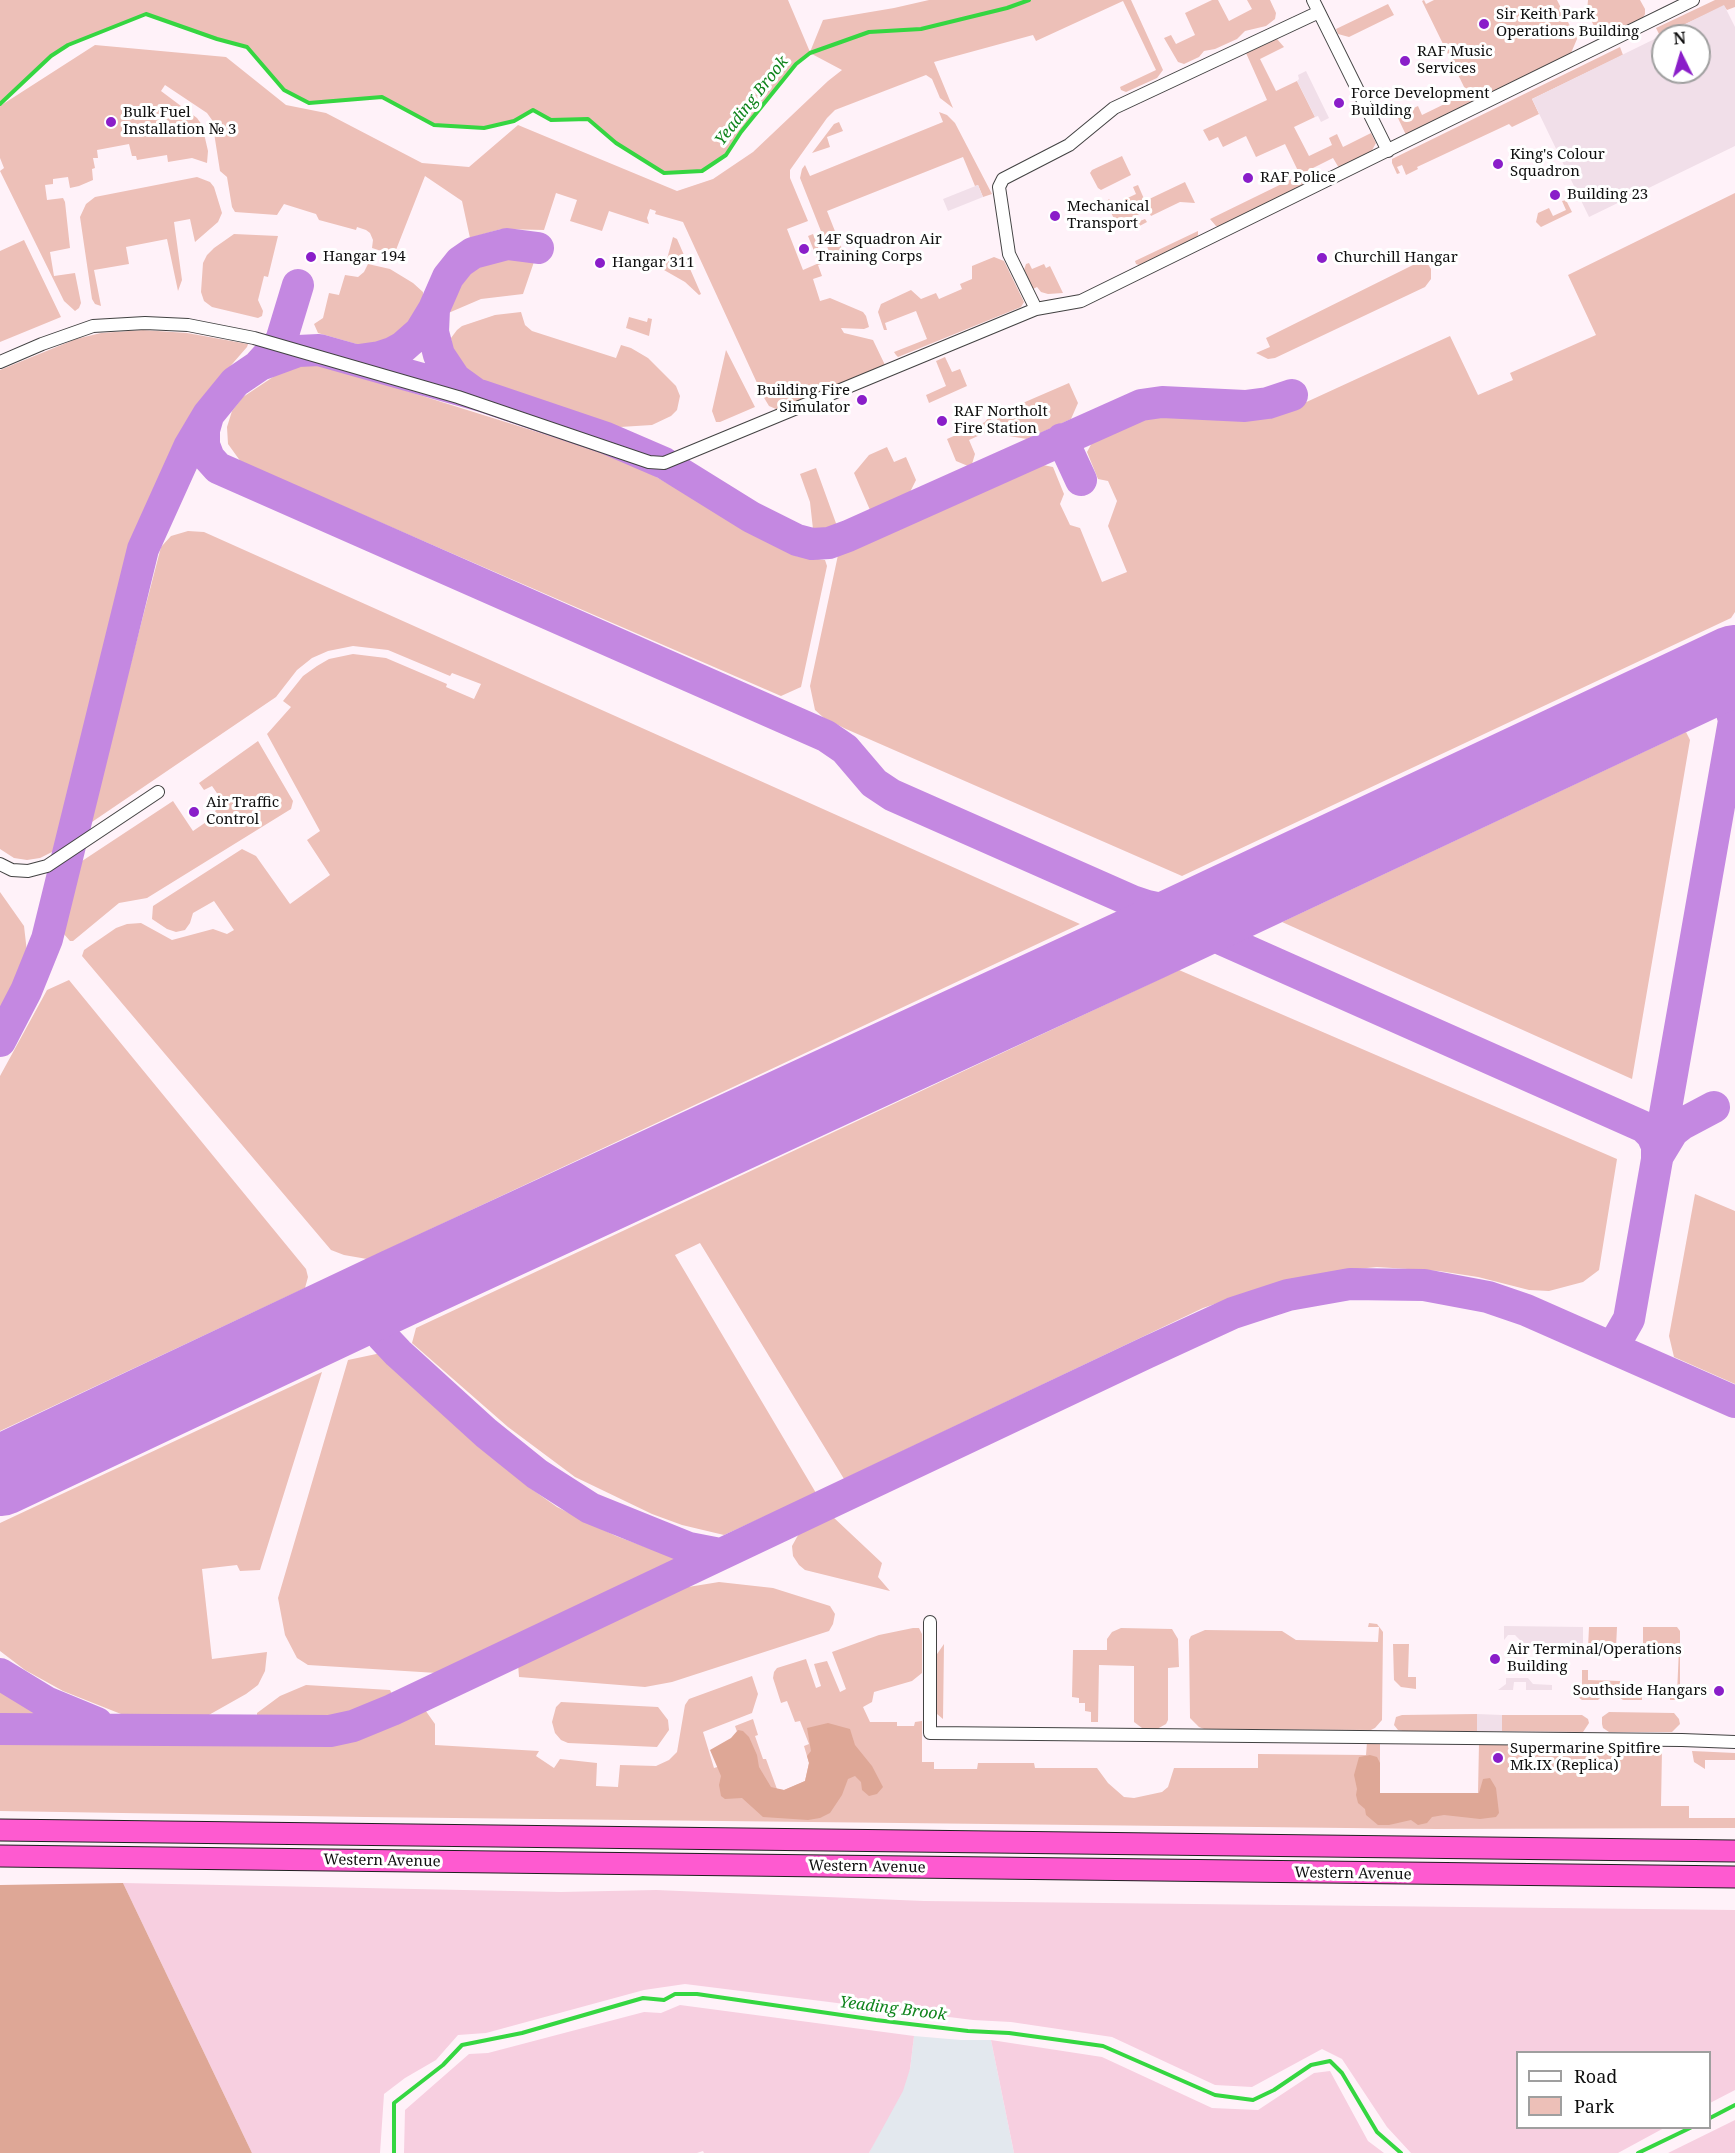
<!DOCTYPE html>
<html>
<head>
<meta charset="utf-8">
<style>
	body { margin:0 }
	#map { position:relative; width:1735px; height:2153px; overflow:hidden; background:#fff2f9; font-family:"Noto Serif",serif }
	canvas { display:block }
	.legend { position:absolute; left:1516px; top:2051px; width:195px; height:78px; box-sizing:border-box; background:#fff; border:2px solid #9f9f9f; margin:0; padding:8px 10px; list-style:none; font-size:18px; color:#0f0f0f }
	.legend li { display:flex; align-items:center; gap:12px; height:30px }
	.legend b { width:30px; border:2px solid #9f9f9f }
	.north { position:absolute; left:1651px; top:24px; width:60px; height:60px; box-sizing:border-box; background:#fff; border:2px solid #9f9f9f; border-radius:50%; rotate:355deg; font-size:16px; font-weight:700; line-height:24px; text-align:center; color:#0f0f0f }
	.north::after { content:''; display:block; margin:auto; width:21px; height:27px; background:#8a1ec9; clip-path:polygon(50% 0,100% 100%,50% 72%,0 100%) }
</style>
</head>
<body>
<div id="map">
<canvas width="1735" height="2153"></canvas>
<ul class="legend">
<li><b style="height:8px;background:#fff"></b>Road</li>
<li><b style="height:16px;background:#edc0b8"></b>Park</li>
</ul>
<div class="north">N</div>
</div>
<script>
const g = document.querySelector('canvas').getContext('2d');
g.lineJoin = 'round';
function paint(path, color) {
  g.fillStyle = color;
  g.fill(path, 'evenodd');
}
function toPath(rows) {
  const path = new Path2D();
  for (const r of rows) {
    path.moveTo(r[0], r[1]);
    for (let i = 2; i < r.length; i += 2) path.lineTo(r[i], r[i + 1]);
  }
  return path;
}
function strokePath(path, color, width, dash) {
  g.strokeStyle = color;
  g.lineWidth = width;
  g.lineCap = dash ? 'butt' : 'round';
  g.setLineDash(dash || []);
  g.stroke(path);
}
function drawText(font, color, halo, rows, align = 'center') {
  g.font = font + ' "Noto Serif",serif';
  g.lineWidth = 6;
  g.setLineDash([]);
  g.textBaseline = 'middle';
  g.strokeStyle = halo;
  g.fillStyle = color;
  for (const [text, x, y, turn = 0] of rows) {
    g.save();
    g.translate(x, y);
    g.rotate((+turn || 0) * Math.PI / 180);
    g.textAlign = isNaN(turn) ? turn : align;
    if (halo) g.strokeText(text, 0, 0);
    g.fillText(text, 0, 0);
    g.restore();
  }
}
paint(toPath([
	[914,2036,961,2040,991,2040,1014,2153,869,2153,910,2069]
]), '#e3e8ee');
paint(toPath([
	[123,1883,561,1892,656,1890,924,1901,1735,1910,1735,2090,1710,2103,1710,2052,1518,2052,1518,2128,1664,2128,1618,2153,1411,2153,1387,2127,1342,2059,1322,2049,1252,2087,1215,2085,1112,2037,1011,2022,973,2020,685,1984,644,1990,486,2033,458,2035,436,2060,405,2078,384,2094,380,2153,252,2153],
	[680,2005,914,2036,910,2069,903,2091,869,2153,704,2153,703,2151,697,2153,404,2153,405,2110,469,2054,488,2053,644,2012,661,2013],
	[991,2040,1102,2057,1212,2108,1258,2110,1314,2073,1330,2071,1368,2141,1384,2153,1014,2153],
	[1735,2120,1735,2153,1668,2153]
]), '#f7cfe0');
paint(toPath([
	[0,0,788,0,810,52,823,20,894,8,929,0,1131,0,1163,70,1157,78,1126,92,1121,90,1120,87,1156,70,1123,1,1036,41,1033,35,934,62,953,108,940,98,932,79,926,75,835,110,827,118,790,170,790,178,808,221,787,229,803,270,819,263,808,236,813,234,824,263,818,265,822,276,813,279,820,301,830,298,863,312,866,316,869,327,864,329,841,328,844,333,873,340,885,365,883,368,785,408,776,409,769,406,763,396,683,222,655,214,656,211,650,209,647,218,649,224,609,211,602,231,570,221,577,200,556,193,544,230,501,229,470,238,462,201,425,176,394,255,372,248,373,240,370,233,366,230,357,227,356,230,319,220,316,214,284,204,277,215,235,212,232,207,227,177,220,171,212,120,207,113,165,85,161,91,197,118,202,125,208,151,207,163,192,158,168,162,167,155,137,160,136,156,132,156,129,144,97,150,98,158,93,158,95,168,92,169,93,180,79,186,70,188,68,177,53,179,53,184,45,185,47,200,63,198,65,202,70,248,50,252,54,276,75,273,81,303,79,308,75,311,64,301,0,171,4,168,0,158,0,106,95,45,226,57,286,105,326,113,422,163,469,167,518,125,677,191,713,179,753,152,828,81,842,70,810,53,796,64,741,132,726,155,702,171,664,173,616,143,588,119,551,120,533,110,514,121,484,128,434,125,382,97,309,103,284,90,247,47,217,39,146,14,68,45,51,56,0,104],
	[1212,0,1218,0,1229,21,1252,9,1247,0,1270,0,1276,13,1275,19,1266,26,1245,31,1237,39,1215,49,1204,51,1199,57,1184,64,1178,62,1164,38,1171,35,1176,44,1195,35,1185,13],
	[1424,0,1426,4,1434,0,1557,0,1574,34,1578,33,1577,39,1571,53,1406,135,1397,116,1418,106,1422,115,1467,93,1422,1],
	[1588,0,1640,0,1645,9,1645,14,1643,18,1610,35,1606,35,1597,32,1587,12],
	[1715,0,1735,0,1735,7,1727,10,1724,6,1660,36,1656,28],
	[1388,4,1394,15,1349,37,1338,34,1336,29],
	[1277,39,1284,47,1260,59,1276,91,1297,81,1315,117,1294,127,1309,156,1332,145,1329,138,1337,134,1343,147,1371,133,1376,143,1370,154,1339,168,1333,158,1307,171,1311,182,1220,227,1216,226,1210,219,1300,175,1285,144,1256,157,1246,136,1223,147,1218,137,1209,141,1203,130,1267,100,1246,53],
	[1620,47,1623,55,1532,99,1539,114,1512,127,1509,124,1417,167,1418,169,1406,175,1402,165,1397,167,1400,173,1397,174,1392,163,1392,159],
	[939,112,947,115,955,123,992,194,983,197,978,185,975,186,963,157,827,211,844,254,832,259,800,178,802,169,805,165,810,176,943,122],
	[839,122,843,131,827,137,830,147,812,153,834,124],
	[1122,156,1131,175,1101,190,1098,188,1090,173,1092,170],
	[197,177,210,182,214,187,222,213,218,222,195,242,190,219,174,222,182,280,178,291,167,239,126,247,129,264,94,270,101,306,95,304,92,299,80,217,86,204,95,197],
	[1185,182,1195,203,1180,202,1151,216,1148,210,1133,217,1135,223,1145,219,1147,222,1134,229,1121,228,1116,223,1106,202,1109,199,1113,205,1136,194,1133,187,1138,185,1145,201],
	[1735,193,1735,612,1731,618,1182,876,846,729,824,718,815,710,810,686,838,555,1038,464,1053,467,1064,494,1060,504,1070,525,1080,528,1102,582,1127,572,1108,526,1117,501,1108,481,1098,479,1087,452,1094,439,1129,423,1165,416,1241,419,1276,416,1450,336,1478,395,1513,380,1510,373,1596,335,1568,275],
	[1566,200,1572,212,1541,227,1536,222,1538,213,1549,208,1553,216,1566,210,1562,201],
	[1198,231,1198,235,1196,239,1142,266,1136,264,1135,261],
	[234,234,278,236,268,277,264,276,258,300,263,311,262,316,258,318,212,307,204,301,201,292,203,263,207,255,214,248],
	[673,237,677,239,701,294,699,295,685,282,664,270],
	[24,240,61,317,0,342,0,251],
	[525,254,536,256,523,294,481,299,446,314,453,295,461,281,471,271,499,257],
	[1414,256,1424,258,1431,269,1431,279,1425,287,1275,358,1268,359,1256,353,1270,347,1266,338,1417,263],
	[994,257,1004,261,1024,302,1021,307,898,357,896,355,894,352,927,339,916,311,885,323,887,330,884,330,878,312,881,304,911,290,921,299,936,293,939,299,962,289,960,284,972,279,972,266],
	[1029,263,1032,269,1044,264,1046,268,1050,266,1063,293,1048,294,1041,292,1037,287,1033,289,1024,270,1026,264],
	[368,264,390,269,413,283,423,292,423,305,416,317,403,331,385,341,360,345,318,333,314,324,323,318,329,293,339,295,345,275,358,277,364,272],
	[521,312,525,325,532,331,616,358,621,345,631,348,648,358,676,386,680,396,677,410,671,416,652,425,620,427,484,383,473,377,463,367,452,347,451,338,457,330,462,326,495,315],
	[629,317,647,322,648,318,652,319,649,336,626,328],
	[143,330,187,333,248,344,247,347,213,386,182,430,130,551,54,851,40,858,27,860,14,858,0,849,0,370,76,339,101,333],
	[726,350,755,407,720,422,716,422,712,411],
	[945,357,952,372,960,369,967,386,929,403,926,395,946,386,936,361],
	[317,363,611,455,651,474,796,556,825,560,827,566,801,687,781,696,241,462,228,444,227,427,232,411,243,397,279,373,297,365],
	[1069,383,1078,403,1071,419,1027,439,1009,436,1001,428,996,417,991,419,992,423,987,425,989,431,969,440,975,454,972,464,968,466,956,461,947,439,985,422,988,418],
	[887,447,894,462,906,457,916,480,909,494,870,510,854,473,869,455],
	[816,468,837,526,824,530,813,529,810,502,800,474],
	[188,531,204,532,1080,924,367,1259,344,1255,331,1250,82,956,84,950,116,928,127,924,141,923,172,940,213,929,227,934,234,930,214,901,193,913,190,923,185,930,176,932,167,929,152,919,153,906,242,849,256,856,290,904,330,875,307,840,320,831,267,734,291,707,283,701,303,676,317,666,329,659,353,654,386,658,447,684,446,687,474,699,481,684,452,673,450,676,388,650,353,646,328,651,312,658,297,670,276,697,89,824,161,547,171,536],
	[1686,732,1690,740,1632,1079,1282,922],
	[258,741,293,801,291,809,147,898,119,903,73,941,70,941,63,933,79,863,173,801,193,831,212,818,221,799,212,786,204,790,199,783],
	[0,892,24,926,27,952,19,980,0,1017],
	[1179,970,1617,1159,1599,1270,1583,1282,1549,1291,1529,1290,1478,1277,1439,1271,1377,1267,1336,1271,1286,1280,1203,1308,844,1479,700,1243,675,1255,816,1493,724,1535,682,1525,652,1514,575,1477,508,1427,412,1343,416,1328],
	[69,980,306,1269,308,1277,305,1288,0,1431,0,1076,47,990],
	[1695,1194,1735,1211,1735,1384,1674,1357,1669,1336],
	[381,1353,530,1488,557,1507,616,1536,678,1559,437,1673,308,1665,297,1658,285,1635,278,1598,348,1360],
	[322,1372,260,1570,240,1571,237,1565,202,1569,212,1659,267,1652,265,1671,258,1685,246,1694,207,1716,121,1714,63,1691,25,1670,0,1651,0,1523],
	[832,1516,882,1563,878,1577,890,1591,805,1570,799,1565,793,1556,792,1546,797,1537,802,1529],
	[719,1582,773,1588,830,1606,835,1614,833,1624,829,1631,672,1682,645,1687,519,1677,518,1664,682,1588],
	[1369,1623,1377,1624,1383,1632,1382,1720,1375,1728,1371,1730,1204,1729,1199,1727,1190,1718,1189,1640,1191,1636,1205,1630,1282,1631,1296,1640,1378,1642,1379,1627,1368,1627],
	[1589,1627,1617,1627,1616,1648,1588,1648],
	[1643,1627,1677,1627,1680,1631,1680,1700,1670,1700,1670,1693,1677,1693,1679,1649,1643,1648],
	[913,1628,919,1628,922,1634,922,1673,912,1681,874,1692,872,1702,863,1707,870,1722,897,1722,897,1726,914,1726,915,1722,922,1721,922,1762,934,1762,934,1769,977,1769,978,1763,1034,1763,1035,1768,1097,1768,1108,1783,1124,1797,1134,1798,1162,1792,1168,1787,1174,1768,1258,1768,1258,1754,1366,1755,1367,1742,1380,1742,1380,1793,1478,1793,1479,1743,1544,1743,1544,1752,1593,1752,1593,1743,1624,1743,1624,1749,1662,1749,1661,1806,1689,1806,1689,1818,1735,1818,1735,1828,1436,1829,365,1817,0,1811,0,1741,322,1744,345,1741,370,1733,423,1707,435,1724,435,1745,539,1751,536,1756,554,1768,560,1759,597,1763,596,1786,618,1787,620,1765,656,1766,669,1760,677,1752,685,1705,689,1699,752,1676,758,1694,752,1713,703,1732,714,1768,746,1758,735,1726,753,1719,758,1735,755,1736,763,1759,766,1759,777,1789,784,1790,805,1781,809,1763,804,1746,809,1744,800,1721,795,1722,787,1701,781,1703,773,1678,774,1672,777,1668,806,1659,816,1688,821,1686,814,1664,827,1661,840,1692,846,1689,832,1652,879,1635],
	[1121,1628,1172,1629,1178,1639,1179,1667,1168,1668,1168,1720,1166,1724,1157,1729,1142,1728,1134,1722,1134,1666,1099,1665,1098,1722,1091,1722,1091,1712,1085,1711,1085,1703,1079,1703,1079,1698,1072,1697,1073,1650,1107,1650,1107,1639,1112,1632],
	[944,1644,943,1719,937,1714,934,1708,935,1657],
	[1393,1644,1409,1644,1408,1677,1416,1677,1416,1689,1401,1687,1394,1680],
	[1582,1670,1588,1670,1588,1680,1620,1681,1621,1687,1642,1687,1642,1700,1623,1700,1618,1696,1602,1696,1598,1700,1582,1700,1578,1697,1574,1685,1582,1685],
	[306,1685,390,1690,392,1694,355,1711,329,1716,257,1718,257,1713,280,1696],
	[0,1687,43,1713,41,1715,0,1715],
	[561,1702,658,1707,668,1720,669,1730,657,1747,568,1743,561,1740,555,1733,552,1722,556,1707],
	[1609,1712,1674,1713,1679,1719,1680,1724,1672,1732,1609,1732,1603,1728,1602,1724,1602,1717],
	[1477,1714,1477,1731,1403,1731,1398,1730,1394,1725,1396,1717,1402,1715],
	[1502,1715,1582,1715,1588,1719,1589,1723,1583,1732,1502,1731],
	[1692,1751,1735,1753,1735,1760,1705,1760,1705,1769,1694,1762]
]), '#edc0b8');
paint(toPath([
	[828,1723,850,1729,855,1745,872,1766,883,1787,877,1794,869,1796,862,1790,861,1782,855,1776,848,1779,842,1795,830,1813,820,1818,808,1820,763,1817,742,1798,725,1799,721,1796,719,1785,721,1776,710,1750,731,1738,738,1730,743,1731,749,1737,757,1755,759,1767,771,1787,784,1790,805,1781,809,1763,807,1756,811,1751,807,1728],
	[1370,1755,1377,1757,1380,1763,1380,1793,1479,1793,1483,1779,1490,1778,1496,1788,1499,1813,1496,1817,1480,1819,1444,1815,1432,1817,1427,1823,1418,1825,1411,1820,1389,1825,1378,1825,1366,1815,1365,1809,1358,1803,1356,1795,1357,1789,1354,1775,1359,1757],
	[123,1883,252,2153,0,2153,0,1885]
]), '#dea796');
paint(toPath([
	[1724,5,1735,27,1735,146,1589,217,1532,99],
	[1663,36,1699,36,1699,72,1663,72],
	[1306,71,1329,118,1321,122,1318,116,1315,117,1297,81,1299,79,1298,75],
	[978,185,983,197,948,211,943,199],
	[1504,1626,1583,1627,1583,1648,1520,1647,1520,1640,1515,1635,1508,1635,1504,1640],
	[1506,1678,1528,1678,1533,1684,1552,1685,1552,1690,1526,1690,1526,1682,1514,1682,1513,1690,1498,1690,1506,1684],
	[1477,1714,1502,1715,1502,1731,1477,1731]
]), '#f1dfe9');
strokePath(toPath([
	[0,104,51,56,68,45,146,14,217,39,247,47,284,90,309,103,382,97,434,125,484,128,514,121,533,110,551,120,588,119,616,143,664,173,702,171,726,155,741,132,796,64,810,53,869,32,921,29,1007,8,1029,0],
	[1710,2118,1735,2105],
	[394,2153,394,2103,443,2065,462,2045,522,2033,643,1998,664,2000,675,1994,697,1994,876,2020,968,2031,1009,2033,1103,2046,1215,2095,1253,2100,1274,2090,1311,2065,1330,2061,1342,2073,1377,2132,1401,2153],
	[1638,2153,1690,2128]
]), '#35d641', 4);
strokePath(toPath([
	[434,309,433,332,439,355,455,379,473,392],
	[359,360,380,357,392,353,403,347,420,332,434,309,448,277,460,262,473,253,507,244,538,248],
	[260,364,281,341,298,285],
	[208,416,204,430,204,445,209,458,218,468,826,736,845,749,874,783,892,795,1132,901,1147,906,1166,910,1202,909,1230,901,1249,892],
	[1062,439,1081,480],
	[1722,671,1735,661],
	[1669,696,1686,688,1696,687,1715,690,1729,703,1734,720],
	[1230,901,1216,917,1217,933,1223,940,1644,1127,1652,1135,1657,1146,1657,1160],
	[1148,941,1164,933,1182,930,1210,934],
	[0,1041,26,991,47,939,143,549,189,447,208,415,235,382,260,365,298,351,319,350,482,396,606,438,664,463,751,517,797,540,812,544,829,543,848,536,1141,405,1162,402,1245,406,1268,403,1292,395],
	[1659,1154,1673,1131,1682,1124,1714,1107],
	[398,1288,386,1300,382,1309,379,1320,382,1336,398,1353,486,1433,537,1474,590,1508,689,1548,720,1554],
	[1613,1347,1629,1319,1735,715],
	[0,1674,46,1702,97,1723],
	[0,1729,330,1731,353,1726,392,1710,1146,1353,1233,1313,1288,1295,1350,1284,1424,1285,1488,1297,1526,1310,1735,1402]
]), '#c488e1', 32);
strokePath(toPath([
	[0,1476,398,1288,1148,941,1735,665]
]), '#c488e1', 80);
const minor = toPath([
	[1313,0,1388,151],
	[1036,309,1009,254,999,187,1003,179,1069,145,1114,108,1319,12],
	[0,362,42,344,93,326,145,323,188,325,254,338,458,397,649,462,664,463,1036,309,1081,301,1693,0],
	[0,864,12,870,28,871,47,866,158,792],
	[930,1622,930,1733,1682,1740,1735,1742]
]);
const trunk = toPath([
	[0,1830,1735,1851],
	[0,1856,1735,1877]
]);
strokePath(minor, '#424242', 14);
strokePath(trunk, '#202020', 23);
strokePath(minor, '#fff', 12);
strokePath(trunk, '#fe5ad0', 21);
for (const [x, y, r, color] of [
	[1484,24,6,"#8a1ec9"],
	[1405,61,6,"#8a1ec9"],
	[1339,103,6,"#8a1ec9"],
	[111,122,6,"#8a1ec9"],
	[1498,164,6,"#8a1ec9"],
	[1248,178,6,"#8a1ec9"],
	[1555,195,6,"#8a1ec9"],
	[1055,216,6,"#8a1ec9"],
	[804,249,6,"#8a1ec9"],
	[311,257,6,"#8a1ec9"],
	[1322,258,6,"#8a1ec9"],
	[600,263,6,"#8a1ec9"],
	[862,400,6,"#8a1ec9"],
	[942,421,6,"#8a1ec9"],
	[194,812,6,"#8a1ec9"],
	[1495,1659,6,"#8a1ec9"],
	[1719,1691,6,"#8a1ec9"],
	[1498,1758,6,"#8a1ec9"]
]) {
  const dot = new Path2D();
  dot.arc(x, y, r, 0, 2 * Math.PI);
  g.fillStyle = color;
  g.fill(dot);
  strokePath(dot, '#fff', 2);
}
drawText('15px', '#0f0f0f', '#fff', [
	["Sir Keith Park",1496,15],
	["Operations Building",1496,32],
	["RAF Music",1417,52],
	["Services",1417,69],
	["Force Development",1351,94],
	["Building",1351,111],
	["Bulk Fuel",123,113],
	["Installation № 3",123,130],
	["King's Colour",1510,155],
	["Squadron",1510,172],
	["RAF Police",1260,178],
	["Building 23",1567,195],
	["Mechanical",1067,207],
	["Transport",1067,224],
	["14F Squadron Air",816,240],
	["Training Corps",816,257],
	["Hangar 194",323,257],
	["Churchill Hangar",1334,258],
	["Hangar 311",612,263],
	["Building Fire",850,391,"right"],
	["Simulator",850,408,"right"],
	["RAF Northolt",954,412],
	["Fire Station",954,429],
	["Air Traffic",206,803],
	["Control",206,820],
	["Air Terminal/Operations",1507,1650],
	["Building",1507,1667],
	["Southside Hangars",1707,1691,"right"],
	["Supermarine Spitfire",1510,1749],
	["Mk.IX (Replica)",1510,1766]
], 'left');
drawText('15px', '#0f0f0f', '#fff', [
	["Western Avenue",382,1861,1],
	["Western Avenue",867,1867,1],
	["Western Avenue",1353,1874,1]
]);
drawText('italic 16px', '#10841d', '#fff', [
	["Yeading Brook",752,101,-52],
	["Yeading Brook",893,2009,7]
]);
</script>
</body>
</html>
